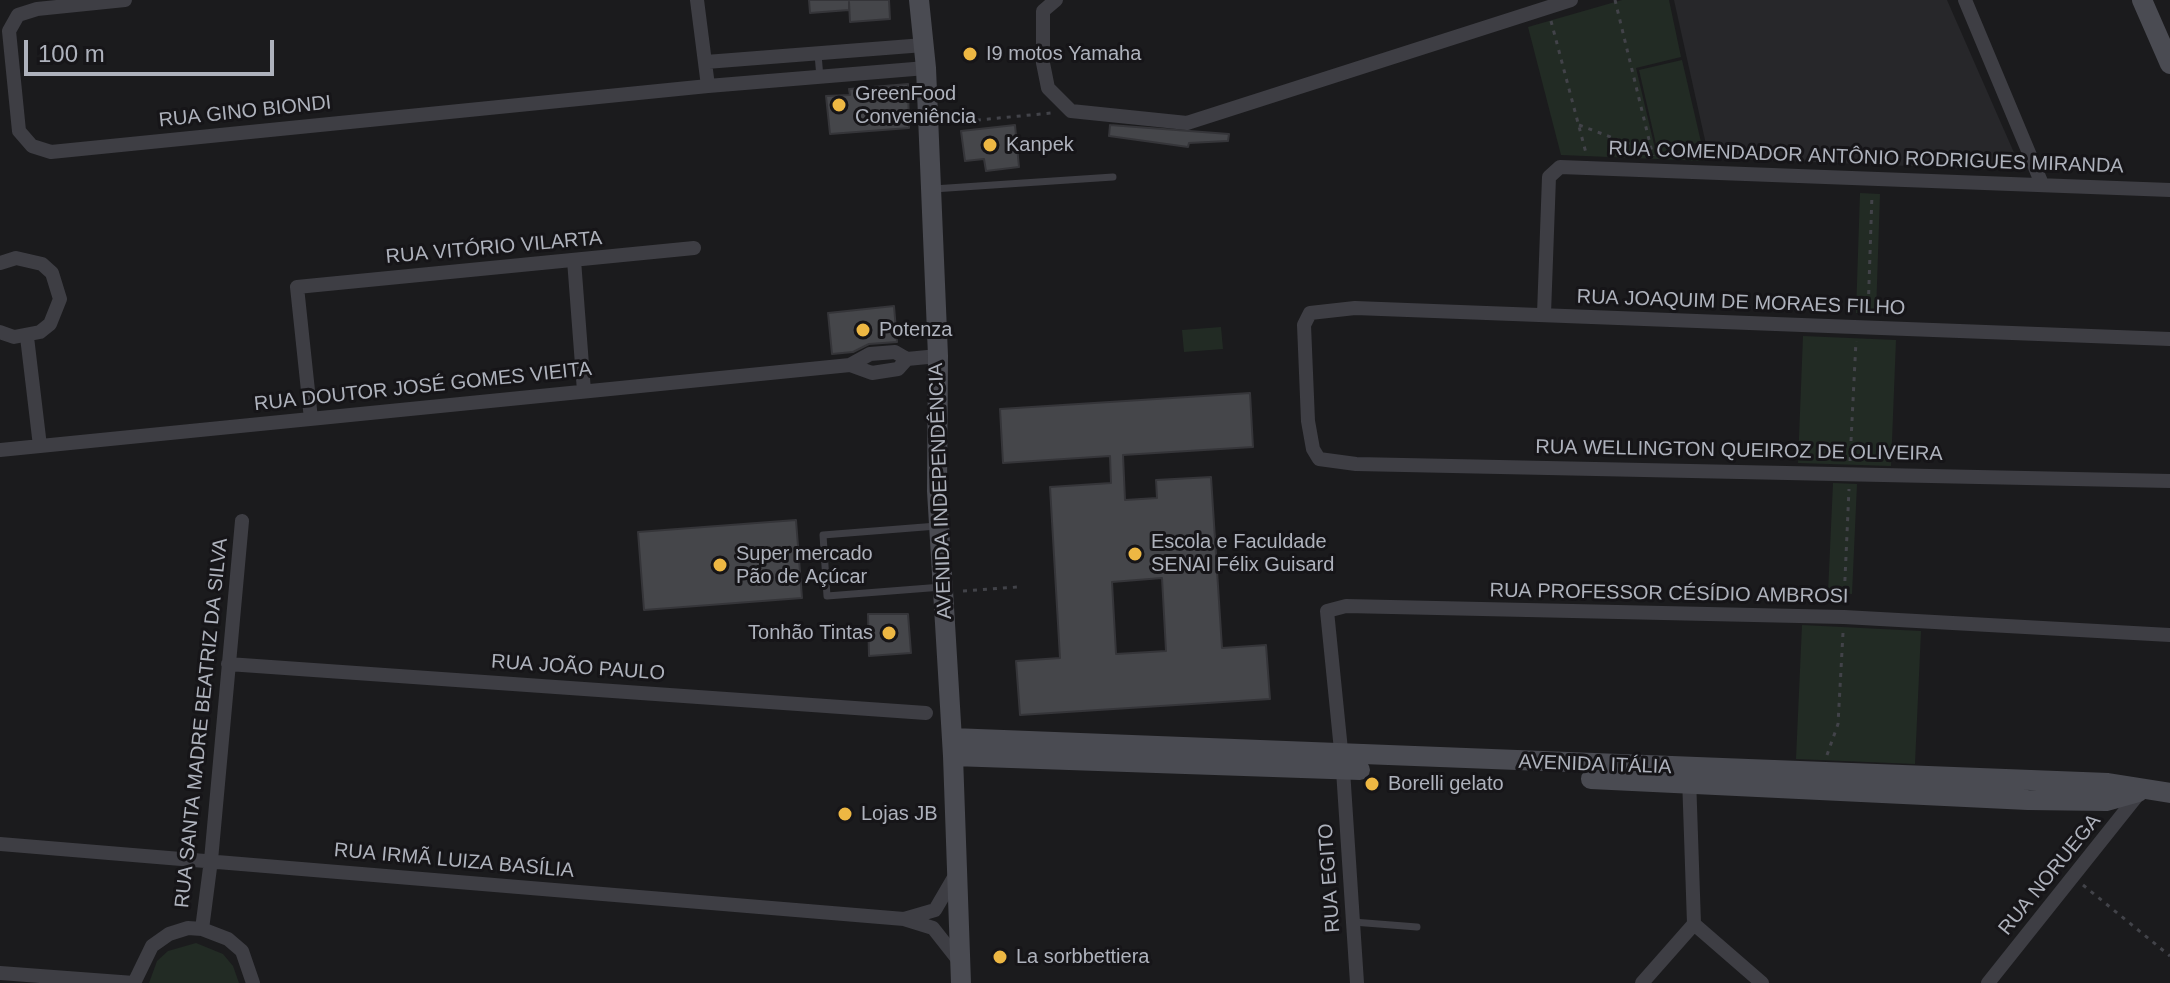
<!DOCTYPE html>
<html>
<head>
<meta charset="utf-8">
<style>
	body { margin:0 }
	#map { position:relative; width:2170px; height:983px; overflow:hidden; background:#1b1b1d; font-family:Arial,sans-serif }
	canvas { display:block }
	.scale { position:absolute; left:24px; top:40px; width:250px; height:36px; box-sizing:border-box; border:4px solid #aeb2bc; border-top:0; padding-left:10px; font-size:24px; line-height:28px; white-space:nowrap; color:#aeb2bc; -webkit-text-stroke:6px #161518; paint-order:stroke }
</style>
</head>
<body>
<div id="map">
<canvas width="2170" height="983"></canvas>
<div class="scale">100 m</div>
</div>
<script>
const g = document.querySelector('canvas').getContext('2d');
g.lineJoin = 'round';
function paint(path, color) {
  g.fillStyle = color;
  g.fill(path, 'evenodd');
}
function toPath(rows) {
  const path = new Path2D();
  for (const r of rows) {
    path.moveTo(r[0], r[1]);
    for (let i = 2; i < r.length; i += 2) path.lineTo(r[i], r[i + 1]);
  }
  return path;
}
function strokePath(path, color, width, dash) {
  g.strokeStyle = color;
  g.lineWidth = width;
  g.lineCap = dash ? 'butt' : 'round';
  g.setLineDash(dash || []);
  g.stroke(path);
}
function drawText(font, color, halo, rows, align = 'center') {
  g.font = font + ' Arial,sans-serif';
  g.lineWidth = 6;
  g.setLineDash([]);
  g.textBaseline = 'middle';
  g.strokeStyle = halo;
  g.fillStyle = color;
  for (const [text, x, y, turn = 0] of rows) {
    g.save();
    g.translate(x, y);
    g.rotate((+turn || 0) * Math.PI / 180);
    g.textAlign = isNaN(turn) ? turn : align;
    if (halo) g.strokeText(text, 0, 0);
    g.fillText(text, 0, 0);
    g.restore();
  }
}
paint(toPath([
	[1674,0,1947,0,2015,155,2011,170,1709,158]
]), '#27272a');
paint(toPath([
	[1622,0,1669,0,1681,57,1636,68,1657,157,1702,146,1705,161,1561,155,1528,27],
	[1682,60,1701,142,1658,153,1639,70],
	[1860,193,1880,194,1876,314,1856,313],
	[1221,327,1223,349,1184,352,1182,330],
	[1803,336,1896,340,1891,466,1798,463],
	[1833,483,1857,484,1852,594,1828,593],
	[1802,625,1921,631,1915,764,1796,759],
	[196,943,223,954,233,966,239,983,149,983,157,961,168,951]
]), '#222b24');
const building = toPath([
	[809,0,889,0,890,19,850,22,849,2,849,10,810,13,809,0],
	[908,84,909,128,830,134,826,96,850,95,849,89,908,84],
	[1015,125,1019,167,986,171,984,159,965,161,961,131,1015,125],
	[1110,125,1229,134,1228,141,1189,143,1188,147,1109,136,1110,125],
	[894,306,897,342,869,344,853,352,832,354,828,313,894,306],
	[1250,393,1253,447,1123,455,1125,500,1157,498,1156,480,1211,477,1222,648,1266,645,1270,699,1020,715,1016,661,1060,658,1050,487,1111,483,1110,456,1003,463,1000,409,1250,393],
	[1162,578,1166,651,1116,654,1112,582,1162,578],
	[796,520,802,598,644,610,638,532,796,520],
	[868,614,908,614,911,653,869,656,868,614]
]);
paint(building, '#45464a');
strokePath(building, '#353539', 2);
strokePath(toPath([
	[1615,0,1653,156],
	[1551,21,1586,153],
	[947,123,1051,113],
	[1579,125,1653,153],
	[1868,314,1872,194],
	[1850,461,1856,341],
	[963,591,1018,587],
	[1844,601,1849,489],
	[1827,755,1838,724,1843,633],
	[2083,885,2170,956]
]), '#424349', 3, [4, 6]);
strokePath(toPath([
	[818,54,820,78],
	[933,189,1113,177],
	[937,526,823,535,827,596,942,587],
	[1353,922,1417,927]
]), '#3e3e44', 7);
strokePath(toPath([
	[125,0,37,9,18,15,9,31,19,131,32,146,51,152,708,86,926,68],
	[697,0,708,86],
	[1056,0,1043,11,1043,63,1048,88,1071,111,1187,123,1571,0],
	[1965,0,2042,184],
	[706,62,924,45],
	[574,260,584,391],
	[0,263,16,258,42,264,52,273,60,299,50,324,40,332,14,337,0,332],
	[1544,314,1549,177,1560,167,2170,190],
	[27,337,40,446],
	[2170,339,1355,308,1310,313,1304,325,1308,421,1313,449,1319,459,1356,464,2170,481],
	[850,365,872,373,898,369,907,359,938,356],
	[311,419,297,287,694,248],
	[0,450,850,365,870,354,895,352,907,359],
	[228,664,926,713],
	[1689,777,1694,924],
	[0,844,904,919,933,928,959,961],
	[904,919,935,910,956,874],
	[1694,924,1762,983],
	[202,929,211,860,242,521],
	[0,973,134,983],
	[134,983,152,946,169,934,188,928,202,929,228,939,242,951,253,983],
	[1357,983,1343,770,1327,611,1346,606,1844,617,2170,635],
	[1642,983,1694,924],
	[1988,983,2141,791]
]), '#3e3e44', 14);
strokePath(toPath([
	[919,0,926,68,938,356,937,491,953,756,961,983],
	[2142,0,2170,64],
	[952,738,2108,783,2170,793],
	[953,756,1360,770],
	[1591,779,2028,800,2106,801,2138,792]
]), '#4a4b52', 20);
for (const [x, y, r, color] of [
	[970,54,8,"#edb743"],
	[839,105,8,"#edb743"],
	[990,145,8,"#edb743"],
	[863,330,8,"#edb743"],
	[1135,554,8,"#edb743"],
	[720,565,8,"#edb743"],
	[889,633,8,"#edb743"],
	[1372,784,8,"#edb743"],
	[845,814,8,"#edb743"],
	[1000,957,8,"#edb743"]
]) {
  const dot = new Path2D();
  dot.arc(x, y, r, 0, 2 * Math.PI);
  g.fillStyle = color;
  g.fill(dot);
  strokePath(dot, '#161518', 3);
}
drawText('20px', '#aeb2bc', '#161518', [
	["I9 motos Yamaha",986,54],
	["GreenFood",855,94],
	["Conveniência",855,117],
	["Kanpek",1006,145],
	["Potenza",879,330],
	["Escola e Faculdade",1151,542],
	["SENAI Félix Guisard",1151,565],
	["Super mercado",736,554],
	["Pão de Açúcar",736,577],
	["Tonhão Tintas",873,633,"right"],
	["Borelli gelato",1388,784],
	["Lojas JB",861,814],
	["La sorbbettiera",1016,957]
], 'left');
drawText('20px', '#aeb2bc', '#161518', [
	["RUA GINO BIONDI",245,112,-6],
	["RUA COMENDADOR ANTÔNIO RODRIGUES MIRANDA",1866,158,2],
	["RUA VITÓRIO VILARTA",494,248,-5],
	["RUA JOAQUIM DE MORAES FILHO",1741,303,2],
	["RUA DOUTOR JOSÉ GOMES VIEITA",423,387,-6],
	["RUA WELLINGTON QUEIROZ DE OLIVEIRA",1739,451,1],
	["AVENIDA INDEPENDÊNCIA",941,491,-92],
	["RUA PROFESSOR CÉSÍDIO AMBROSI",1669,594,1],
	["RUA JOÃO PAULO",578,668,4],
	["RUA SANTA MADRE BEATRIZ DA SILVA",202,723,-84],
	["AVENIDA ITÁLIA",1595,765,2],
	["RUA IRMÃ LUIZA BASÍLIA",454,861,5],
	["RUA NORUEGA",2050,875,-51],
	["RUA EGITO",1330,878,-94]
]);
</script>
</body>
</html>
